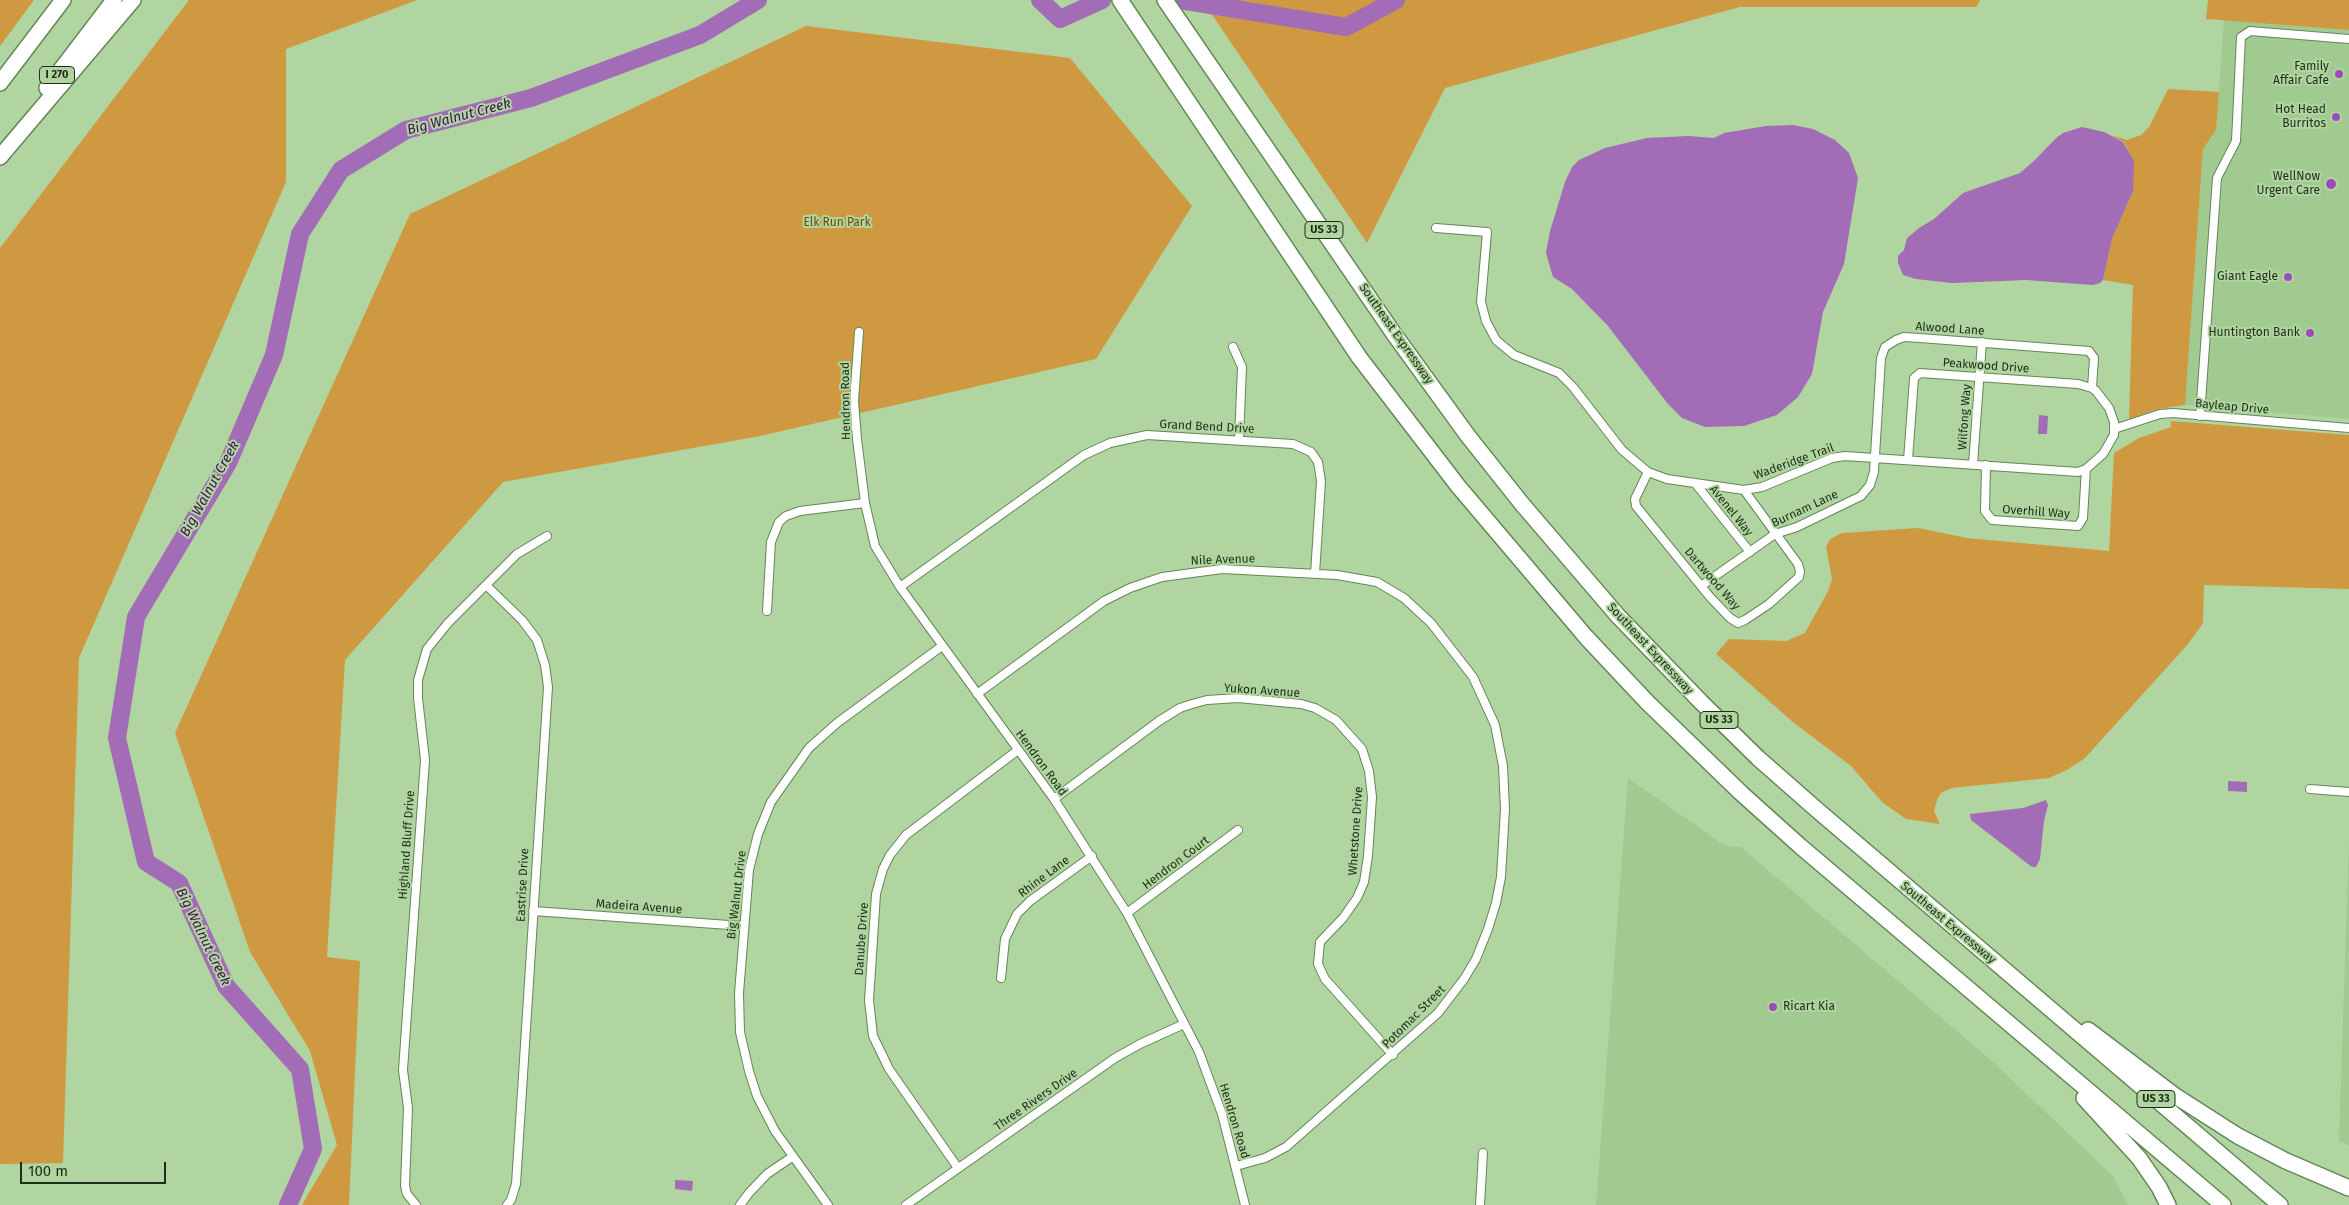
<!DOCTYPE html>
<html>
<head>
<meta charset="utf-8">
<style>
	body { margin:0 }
	#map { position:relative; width:2349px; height:1205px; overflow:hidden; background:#b0d5a1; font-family:"Fira Sans",sans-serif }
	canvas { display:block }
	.scale { position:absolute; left:20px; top:1162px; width:146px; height:22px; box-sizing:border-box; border:2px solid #1e2c18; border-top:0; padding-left:6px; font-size:15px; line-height:18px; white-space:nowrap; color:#1e2c18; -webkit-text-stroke:4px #b0d5a1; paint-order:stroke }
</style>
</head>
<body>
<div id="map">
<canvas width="2349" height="1205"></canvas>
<div class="scale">100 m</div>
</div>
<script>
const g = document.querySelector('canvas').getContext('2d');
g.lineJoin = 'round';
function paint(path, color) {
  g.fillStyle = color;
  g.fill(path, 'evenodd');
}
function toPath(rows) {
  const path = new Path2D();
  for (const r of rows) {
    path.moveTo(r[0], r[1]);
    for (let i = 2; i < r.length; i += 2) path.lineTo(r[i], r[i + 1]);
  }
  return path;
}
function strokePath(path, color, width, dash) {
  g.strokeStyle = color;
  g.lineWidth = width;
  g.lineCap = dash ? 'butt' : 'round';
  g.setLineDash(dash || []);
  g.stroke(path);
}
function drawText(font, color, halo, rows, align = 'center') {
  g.font = font + ' "Fira Sans",sans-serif';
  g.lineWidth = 4;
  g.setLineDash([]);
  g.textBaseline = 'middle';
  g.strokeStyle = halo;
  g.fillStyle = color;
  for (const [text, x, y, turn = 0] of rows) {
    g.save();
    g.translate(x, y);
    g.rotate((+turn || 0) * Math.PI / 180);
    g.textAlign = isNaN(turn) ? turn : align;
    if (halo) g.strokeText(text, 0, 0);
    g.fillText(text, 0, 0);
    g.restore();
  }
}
paint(toPath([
	[2224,20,2349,30,2349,419,2185,405,2203,149,2216,130],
	[1628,778,1721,843,1731,847,1741,847,1993,1062,2113,1176,2128,1205,1596,1205],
	[2349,840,2349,1146,2339,1141]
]), '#a1ca91');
paint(toPath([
	[0,0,34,0,0,46],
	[189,0,417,0,286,49,286,182,79,658,63,1163,0,1164,0,248],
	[1202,0,1980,0,1976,7,1740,7,1445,88,1367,243],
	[2208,0,2349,0,2349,30,2206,19],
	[806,26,1070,58,1192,206,1096,359,760,436,503,482,345,660,327,957,360,961,349,1205,302,1205,337,1145,310,1051,250,952,175,733,410,214],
	[2168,89,2219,92,2216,130,2203,149,2185,405,2158,409,2129,419,2133,285,2103,280,2112,239,2133,191,2133,161,2124,142,2111,135,2127,140,2141,135,2149,127],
	[2171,421,2349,435,2349,589,2204,585,2203,623,2188,644,2085,758,2067,770,2049,778,1952,788,1941,793,1937,800,1934,811,1940,824,1906,819,1882,802,1851,766,1794,723,1716,654,1729,639,1786,641,1805,633,1828,591,1832,579,1826,547,1830,539,1842,533,1918,528,1967,538,2109,551,2114,453,2139,438,2171,427]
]), '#cf9941');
paint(toPath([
	[1793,125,1813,129,1835,140,1849,153,1858,178,1844,264,1823,312,1812,374,1798,397,1777,415,1744,426,1705,427,1682,418,1668,404,1608,326,1572,289,1553,277,1546,253,1550,231,1565,182,1572,167,1579,160,1605,148,1647,138,1688,136,1714,138,1724,133,1766,126],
	[2082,127,2104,132,2123,142,2134,161,2133,191,2112,239,2103,280,2100,283,2093,285,2026,280,1952,283,1916,279,1903,275,1898,263,1898,256,1904,250,1907,238,1919,228,1934,219,1963,193,2020,173,2036,159,2056,138,2063,133],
	[2039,415,2048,416,2047,434,2038,434],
	[2228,781,2247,782,2247,792,2228,791],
	[2046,800,2048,805,2044,821,2040,859,2036,867,2032,867,1971,820,1970,814,2023,808],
	[675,1180,693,1181,692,1191,675,1189]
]), '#a26cb6');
strokePath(toPath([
	[1040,0,1060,19,1102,0],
	[1180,0,1346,27,1396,0],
	[288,1205,313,1149,300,1069,226,986,179,883,146,862,117,738,136,617,228,463,274,355,300,234,341,170,406,130,531,98,700,35,758,0]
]), '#a26cb6', 18);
const minor = toPath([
	[1436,228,1487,232,1481,302,1486,321,1496,340,1514,355,1559,373,1573,387,1622,450,1648,472,1667,479,1744,490,1762,487,1832,458,1845,456,2078,472,2086,469,2103,454,2114,435,2114,422,2109,408,2096,391,2092,388,2078,384,1920,373,1914,378,1908,460],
	[859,332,854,401,857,439,865,503,875,546,900,587,1054,799,1127,913,1199,1052,1222,1114,1245,1205],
	[1233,347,1242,367,1239,440],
	[2200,416,2217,178,2236,141,2241,37,2250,31,2349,39],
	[2114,429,2160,414,2173,413,2349,428],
	[1973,464,1982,342],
	[1986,465,1985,511,1992,520,2078,526,2083,518,2086,469],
	[1648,472,1635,499,1636,506,1710,597,1730,618,1738,623,1745,620,1769,604,1799,577,1800,571,1798,564,1744,490],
	[1695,483,1750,552],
	[487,586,522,620,537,640,545,665,548,687,516,1184,511,1200,507,1205],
	[1701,586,1775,534,1797,527,1861,496,1870,485,1874,472,1881,358,1885,347,1896,340,1904,337,1920,338,2089,351,2094,358,2092,388],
	[900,587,1084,455,1110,443,1147,435,1293,444,1311,452,1318,462,1321,481,1315,574],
	[767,611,771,542,779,522,786,516,800,511,865,503],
	[977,694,1104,601,1130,588,1162,577,1222,569,1337,575,1377,582,1404,598,1431,623,1473,677,1495,725,1503,766,1505,809,1501,877,1496,903,1488,929,1476,959,1464,979,1438,1013,1286,1147,1265,1158,1236,1166],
	[2310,789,2349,792],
	[1054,799,1159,721,1180,708,1192,704,1207,700,1238,698,1301,704,1315,708,1336,720,1362,749,1369,771,1372,797,1368,856,1364,882,1357,898,1343,918,1320,942,1318,964,1325,979,1393,1055],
	[533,911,743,926],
	[1127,913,1238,830],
	[1001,978,1005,939,1017,914,1030,901,1092,856],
	[958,1168,889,1069,873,1036,869,1000,876,894,883,869,890,855,906,835,1018,750],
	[416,1205,407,1194,405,1186,408,1108,403,1070,425,760,418,698,418,680,427,649,448,623,517,554,547,536],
	[740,1205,749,1193,767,1174,792,1157],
	[828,1205,775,1131,757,1096,749,1071,740,1032,739,993,749,870,758,834,771,802,809,748,837,723,942,646],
	[906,1205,1115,1058,1140,1044,1184,1024],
	[1480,1205,1483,1153]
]);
const motorway = toPath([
	[1120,0,1359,357,1458,486,1586,637,1647,702,1741,793,1800,846,2223,1205],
	[1165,0,1394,334,1468,436,1522,504,1618,616,1701,702,1758,758,1816,809,2280,1205],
	[0,83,63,0],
	[47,88,114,0],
	[0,157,133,0],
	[2088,1030,2174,1095,2238,1136,2286,1161,2349,1188],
	[2084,1098,2139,1158,2159,1187,2168,1205]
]);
strokePath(minor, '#648656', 10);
strokePath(motorway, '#648656', 18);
strokePath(minor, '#fff', 8);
strokePath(motorway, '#fff', 15);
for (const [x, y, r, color] of [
	[2339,74,5,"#9e4bba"],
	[2336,117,5,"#9e4bba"],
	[2331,184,6,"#9e4bba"],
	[2288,277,5,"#9e4bba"],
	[2310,333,5,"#9e4bba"],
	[1773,1007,5,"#9e4bba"]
]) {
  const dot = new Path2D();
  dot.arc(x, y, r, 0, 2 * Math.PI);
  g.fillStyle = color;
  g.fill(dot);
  strokePath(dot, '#b0d5a1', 2);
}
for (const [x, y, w] of [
	[57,75,35],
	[1324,230,38],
	[1719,720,38],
	[2156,1099,38]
]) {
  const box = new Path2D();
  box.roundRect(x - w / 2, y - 8.5, w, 17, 4);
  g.fillStyle = '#b0d5a1';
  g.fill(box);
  strokePath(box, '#1e2c18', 1);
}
drawText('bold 11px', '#1e2c18', null, [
	["I 270",57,75],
	["US 33",1324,230],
	["US 33",1719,720],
	["US 33",2156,1099]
]);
drawText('12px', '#1e2c18', '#b0d5a1', [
	["Family",2329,67],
	["Affair Cafe",2329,81],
	["Hot Head",2326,110],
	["Burritos",2326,124],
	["WellNow",2320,177],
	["Urgent Care",2320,191],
	["Giant Eagle",2278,277],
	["Huntington Bank",2300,333],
	["Ricart Kia",1783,1007,"left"]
], 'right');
drawText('12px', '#6f4b02', '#b0d5a1', [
	["Elk Run Park",837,223]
]);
drawText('12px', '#1e2c18', '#b0d5a1', [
	["Alwood Lane",1950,329,4],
	["Southeast Expressway",1396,334,55],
	["Peakwood Drive",1986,366,4],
	["Hendron Road",846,401,-91],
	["Bayleap Drive",2232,407,5],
	["Wilfong Way",1965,417,-86],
	["Grand Bend Drive",1207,427,3],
	["Waderidge Trail",1794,462,-20],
	["Burnam Lane",1805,509,-25],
	["Avenel Way",1731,511,51],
	["Overhill Way",2036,512,4],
	["Nile Avenue",1223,560,-2],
	["Dartwood Way",1712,579,49],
	["Southeast Expressway",1650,649,47],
	["Yukon Avenue",1262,691,4],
	["Hendron Road",1041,763,54],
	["Whetstone Drive",1356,831,-86],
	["Highland Bluff Drive",407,845,-86],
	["Hendron Court",1176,863,-37],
	["Rhine Lane",1044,877,-37],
	["Eastrise Drive",523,885,-87],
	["Big Walnut Drive",737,895,-83],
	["Madeira Avenue",639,907,4],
	["Southeast Expressway",1948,923,40],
	["Danube Drive",862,939,-86],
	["Potomac Street",1414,1017,-45],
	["Three Rivers Drive",1036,1100,-35],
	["Hendron Road",1234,1121,73]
]);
drawText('italic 14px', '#430e53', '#b0d5a1', [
	["Big Walnut Creek",459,117,-15],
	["Big Walnut Creek",210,489,-61],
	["Big Walnut Creek",203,937,64]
]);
</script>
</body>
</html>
